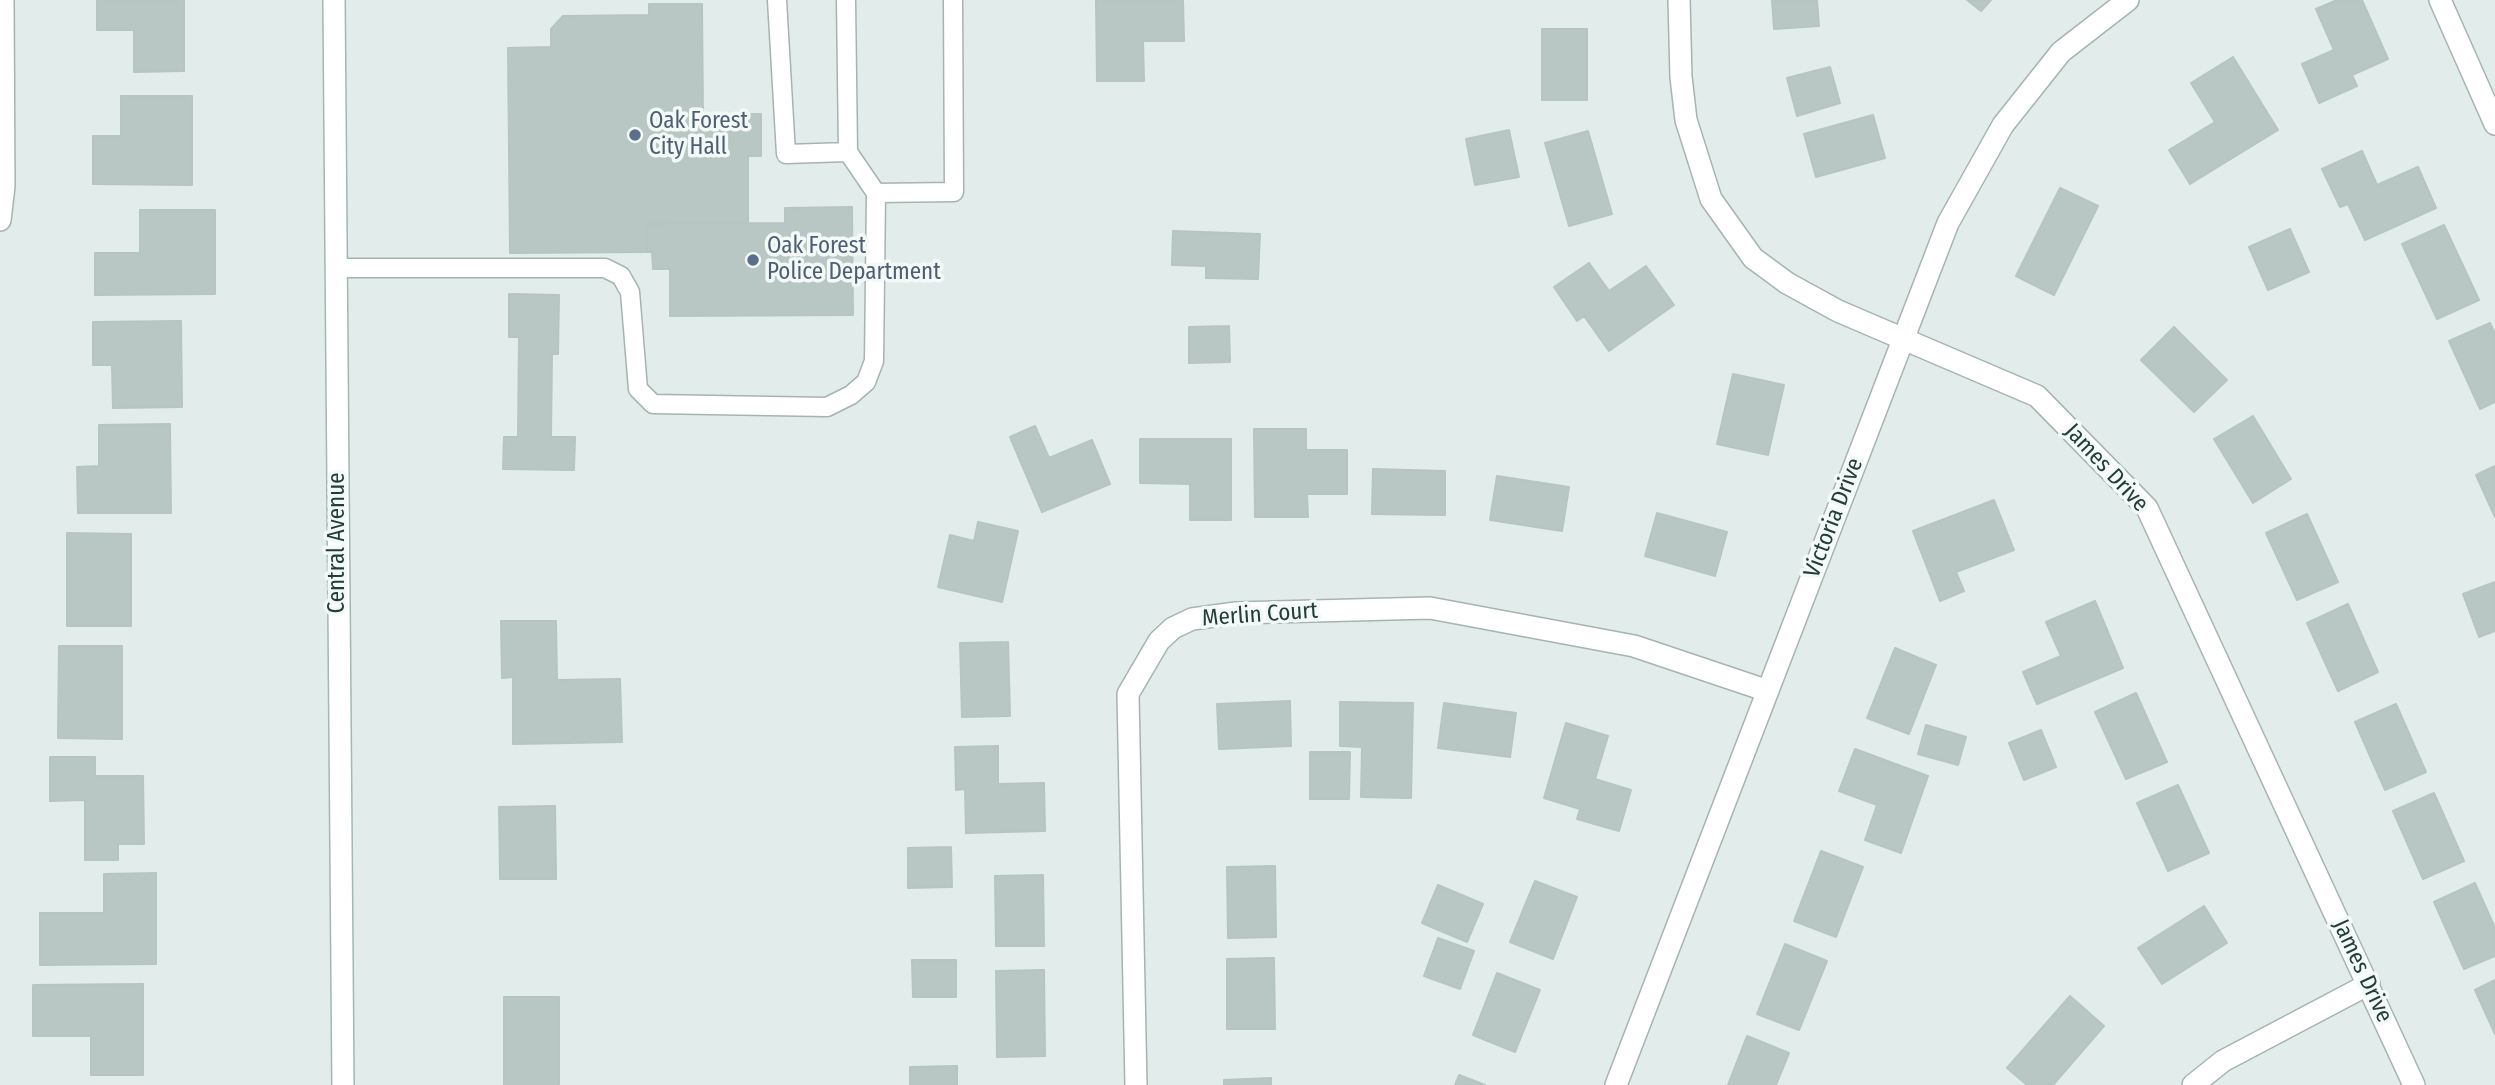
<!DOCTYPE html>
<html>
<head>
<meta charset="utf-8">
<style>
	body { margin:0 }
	canvas { display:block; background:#e2ecea }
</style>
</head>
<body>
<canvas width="2495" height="1085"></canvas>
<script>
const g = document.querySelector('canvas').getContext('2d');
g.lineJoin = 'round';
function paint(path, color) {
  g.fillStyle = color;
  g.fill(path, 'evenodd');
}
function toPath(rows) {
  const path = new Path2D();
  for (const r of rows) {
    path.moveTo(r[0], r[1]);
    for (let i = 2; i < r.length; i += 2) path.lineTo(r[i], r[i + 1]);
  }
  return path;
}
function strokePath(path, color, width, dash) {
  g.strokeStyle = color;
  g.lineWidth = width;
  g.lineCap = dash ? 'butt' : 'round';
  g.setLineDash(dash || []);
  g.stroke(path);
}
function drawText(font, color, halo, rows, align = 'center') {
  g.font = font + ' "Fira Sans Condensed",sans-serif';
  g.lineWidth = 7;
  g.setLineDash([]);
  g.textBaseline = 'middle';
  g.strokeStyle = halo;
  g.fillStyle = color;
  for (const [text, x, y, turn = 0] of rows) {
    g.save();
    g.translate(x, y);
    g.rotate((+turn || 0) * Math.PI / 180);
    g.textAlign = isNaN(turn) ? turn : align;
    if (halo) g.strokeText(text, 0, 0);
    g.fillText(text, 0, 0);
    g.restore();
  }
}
const building = toPath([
	[97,0,184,0,184,71,134,72,134,30,97,30,97,0],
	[1096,0,1183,0,1184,41,1143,41,1144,81,1097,81,1096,0],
	[1772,0,1817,0,1819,26,1774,29,1772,0],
	[1967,0,1991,0,1981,11,1967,0],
	[2337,0,2362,0,2388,59,2352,75,2357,86,2319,103,2302,64,2334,50,2316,9,2337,0],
	[649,4,702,4,703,115,761,114,761,156,748,156,748,223,647,224,647,252,510,253,508,48,551,47,551,29,563,16,649,15,649,4],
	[1542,29,1587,29,1587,100,1542,100,1542,29],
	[2233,57,2278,130,2190,184,2169,150,2215,122,2191,83,2233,57],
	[1830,67,1840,103,1797,116,1787,78,1830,67],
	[121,96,192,96,192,185,93,184,93,136,121,136,121,96],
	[1873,115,1885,158,1816,177,1804,134,1873,115],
	[1509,130,1519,177,1475,185,1466,139,1509,130],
	[1588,131,1612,214,1569,226,1545,143,1588,131],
	[2362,151,2377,185,2418,167,2436,208,2365,240,2348,204,2340,207,2322,169,2362,151],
	[2060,188,2098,206,2054,295,2016,276,2060,188],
	[852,207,853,315,670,316,670,269,653,269,652,252,647,252,647,224,785,223,785,208,852,207],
	[140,210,215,210,215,294,95,295,95,253,140,253,140,210],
	[2444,225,2479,300,2437,319,2402,244,2444,225],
	[2290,229,2309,272,2268,290,2249,247,2290,229],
	[1173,231,1260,234,1258,279,1206,278,1206,266,1172,265,1173,231],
	[1589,263,1609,291,1646,266,1674,305,1609,351,1584,316,1577,321,1554,287,1589,263],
	[509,294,559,295,558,354,552,354,551,437,575,437,574,470,503,469,504,437,518,437,519,337,509,337,509,294],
	[181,321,182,407,113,408,112,365,93,365,93,322,181,321],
	[2490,323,2495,334,2495,402,2480,409,2449,341,2490,323],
	[1229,326,1230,362,1189,363,1189,327,1229,326],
	[2174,327,2227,380,2194,412,2141,360,2174,327],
	[1733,374,1784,385,1768,455,1717,444,1733,374],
	[2253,416,2291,479,2253,503,2214,439,2253,416],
	[170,424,171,513,78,513,77,467,99,466,99,425,170,424],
	[1035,426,1049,458,1092,440,1110,484,1042,512,1010,437,1035,426],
	[1254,429,1306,429,1306,450,1347,450,1347,494,1307,494,1308,517,1255,517,1254,429],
	[1140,439,1231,439,1231,520,1190,520,1190,484,1140,483,1140,439],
	[2495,466,2495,517,2476,475,2495,466],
	[1373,469,1445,471,1445,515,1372,514,1373,469],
	[1497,476,1569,487,1562,531,1490,520,1497,476],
	[1994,500,2014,550,1956,572,1964,591,1940,601,1913,531,1994,500],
	[1657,513,1727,532,1715,576,1645,556,1657,513],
	[2307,514,2338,582,2297,600,2266,533,2307,514],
	[978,522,1018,531,1002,602,938,587,950,535,974,541,978,522],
	[67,533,131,534,131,626,67,626,67,533],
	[2495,582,2495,631,2479,637,2463,594,2495,582],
	[2095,601,2123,668,2037,704,2023,672,2061,656,2046,622,2095,601],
	[2348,604,2378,672,2338,691,2307,623,2348,604],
	[501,621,556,621,557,680,620,679,622,742,513,744,513,677,502,678,501,621],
	[1008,642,1010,716,962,717,960,643,1008,642],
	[59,646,122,646,122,739,58,738,59,646],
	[1895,648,1936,665,1909,734,1867,718,1895,648],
	[2136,693,2167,762,2126,779,2095,712,2136,693],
	[1290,701,1291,746,1219,749,1217,704,1290,701],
	[1340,702,1413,703,1411,798,1361,797,1362,747,1340,746,1340,702],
	[1444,703,1516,713,1510,757,1438,748,1444,703],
	[2396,704,2426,772,2385,790,2355,722,2396,704],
	[1566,723,1608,736,1595,779,1631,790,1619,831,1577,819,1580,809,1544,798,1566,723],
	[1926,725,1966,737,1958,765,1918,754,1926,725],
	[2041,730,2056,767,2024,780,2009,743,2041,730],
	[998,746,998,784,1044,783,1045,831,966,833,965,789,956,790,955,747,998,746],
	[1855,749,1928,776,1901,853,1865,840,1877,805,1839,791,1855,749],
	[1310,752,1350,752,1349,799,1310,799,1310,752],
	[50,757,95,757,95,776,143,776,144,844,118,844,118,860,85,860,85,800,50,801,50,757],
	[2178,785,2209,853,2168,871,2137,803,2178,785],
	[2434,793,2464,861,2423,879,2393,811,2434,793],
	[555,806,556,879,500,879,499,807,555,806],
	[951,847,952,887,908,888,908,848,951,847],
	[1821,851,1863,867,1836,937,1794,921,1821,851],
	[1275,866,1276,937,1228,938,1227,867,1275,866],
	[156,873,156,964,40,965,40,913,104,913,104,874,156,873],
	[1043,875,1044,946,996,946,995,876,1043,875],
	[1535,881,1577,897,1553,959,1510,942,1535,881],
	[2475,883,2495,928,2495,956,2464,969,2434,902,2475,883],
	[1438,885,1483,904,1467,942,1422,923,1438,885],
	[2204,906,2227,943,2162,984,2138,948,2204,906],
	[1438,938,1474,951,1460,989,1424,976,1438,938],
	[1785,944,1827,961,1799,1030,1757,1014,1785,944],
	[1274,958,1275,1029,1227,1029,1227,959,1274,958],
	[912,960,956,960,956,997,913,997,912,960],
	[1044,970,1045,1056,997,1057,996,971,1044,970],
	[1497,973,1540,990,1515,1052,1473,1035,1497,973],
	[2495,980,2495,1034,2475,990,2495,980],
	[143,984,143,1075,91,1075,91,1036,33,1036,33,985,143,984],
	[2070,996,2104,1026,2053,1085,2027,1085,2007,1068,2070,996],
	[504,997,559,997,559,1084,504,1085,504,997],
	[1747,1036,1789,1053,1776,1085,1728,1085,1747,1036],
	[957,1066,957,1085,910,1085,910,1067,957,1066],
	[1459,1075,1485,1085,1455,1085,1459,1075],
	[1271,1078,1271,1085,1224,1085,1224,1080,1271,1078]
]);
paint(building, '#b8c7c3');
strokePath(building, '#b5c6c2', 2);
const lane = toPath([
	[846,0,848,152],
	[876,193,954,192,953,0],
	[336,268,605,268,621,276,630,292,638,389,653,404,827,407,851,395,866,382,874,361,876,193,848,152,786,154,777,0]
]);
const street = toPath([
	[1679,0,1681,77,1686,120,1711,199,1753,258,1787,283,1838,311,2037,396,2147,508,2414,1085],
	[2440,0,2495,124],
	[0,220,4,186,3,0],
	[1136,1085,1128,694,1159,641,1173,628,1192,619,1236,613,1430,608,1634,646,1768,691],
	[1616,1085,1948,223,2003,125,2061,52,2128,0],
	[2193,1085,2223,1061,2369,984]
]);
const secondary = toPath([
	[334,0,343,1085]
]);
strokePath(lane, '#a5b4b2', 21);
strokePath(street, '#a5b4b2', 24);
strokePath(secondary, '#a1b8b4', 24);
strokePath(lane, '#fff', 18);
strokePath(street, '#fff', 21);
strokePath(secondary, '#fff', 21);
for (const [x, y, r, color] of [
	[635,135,7,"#5c6f8a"],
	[753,260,7,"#5c6f8a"]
]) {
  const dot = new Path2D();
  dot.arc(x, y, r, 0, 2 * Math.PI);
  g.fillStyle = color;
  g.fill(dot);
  strokePath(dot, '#f3f9f7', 2.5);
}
drawText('23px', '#4e5e75', '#f3f9f7', [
	["Oak Forest",649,122],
	["City Hall",649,148],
	["Oak Forest",767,247],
	["Police Department",767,273]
], 'left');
drawText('23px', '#233d3b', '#f3f9f7', [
	["James Drive",2106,468,47],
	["Victoria Drive",1834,518,-69],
	["Central Avenue",338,543,-90],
	["Merlin Court",1260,615,-4],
	["James Drive",2362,971,65]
]);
</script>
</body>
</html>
